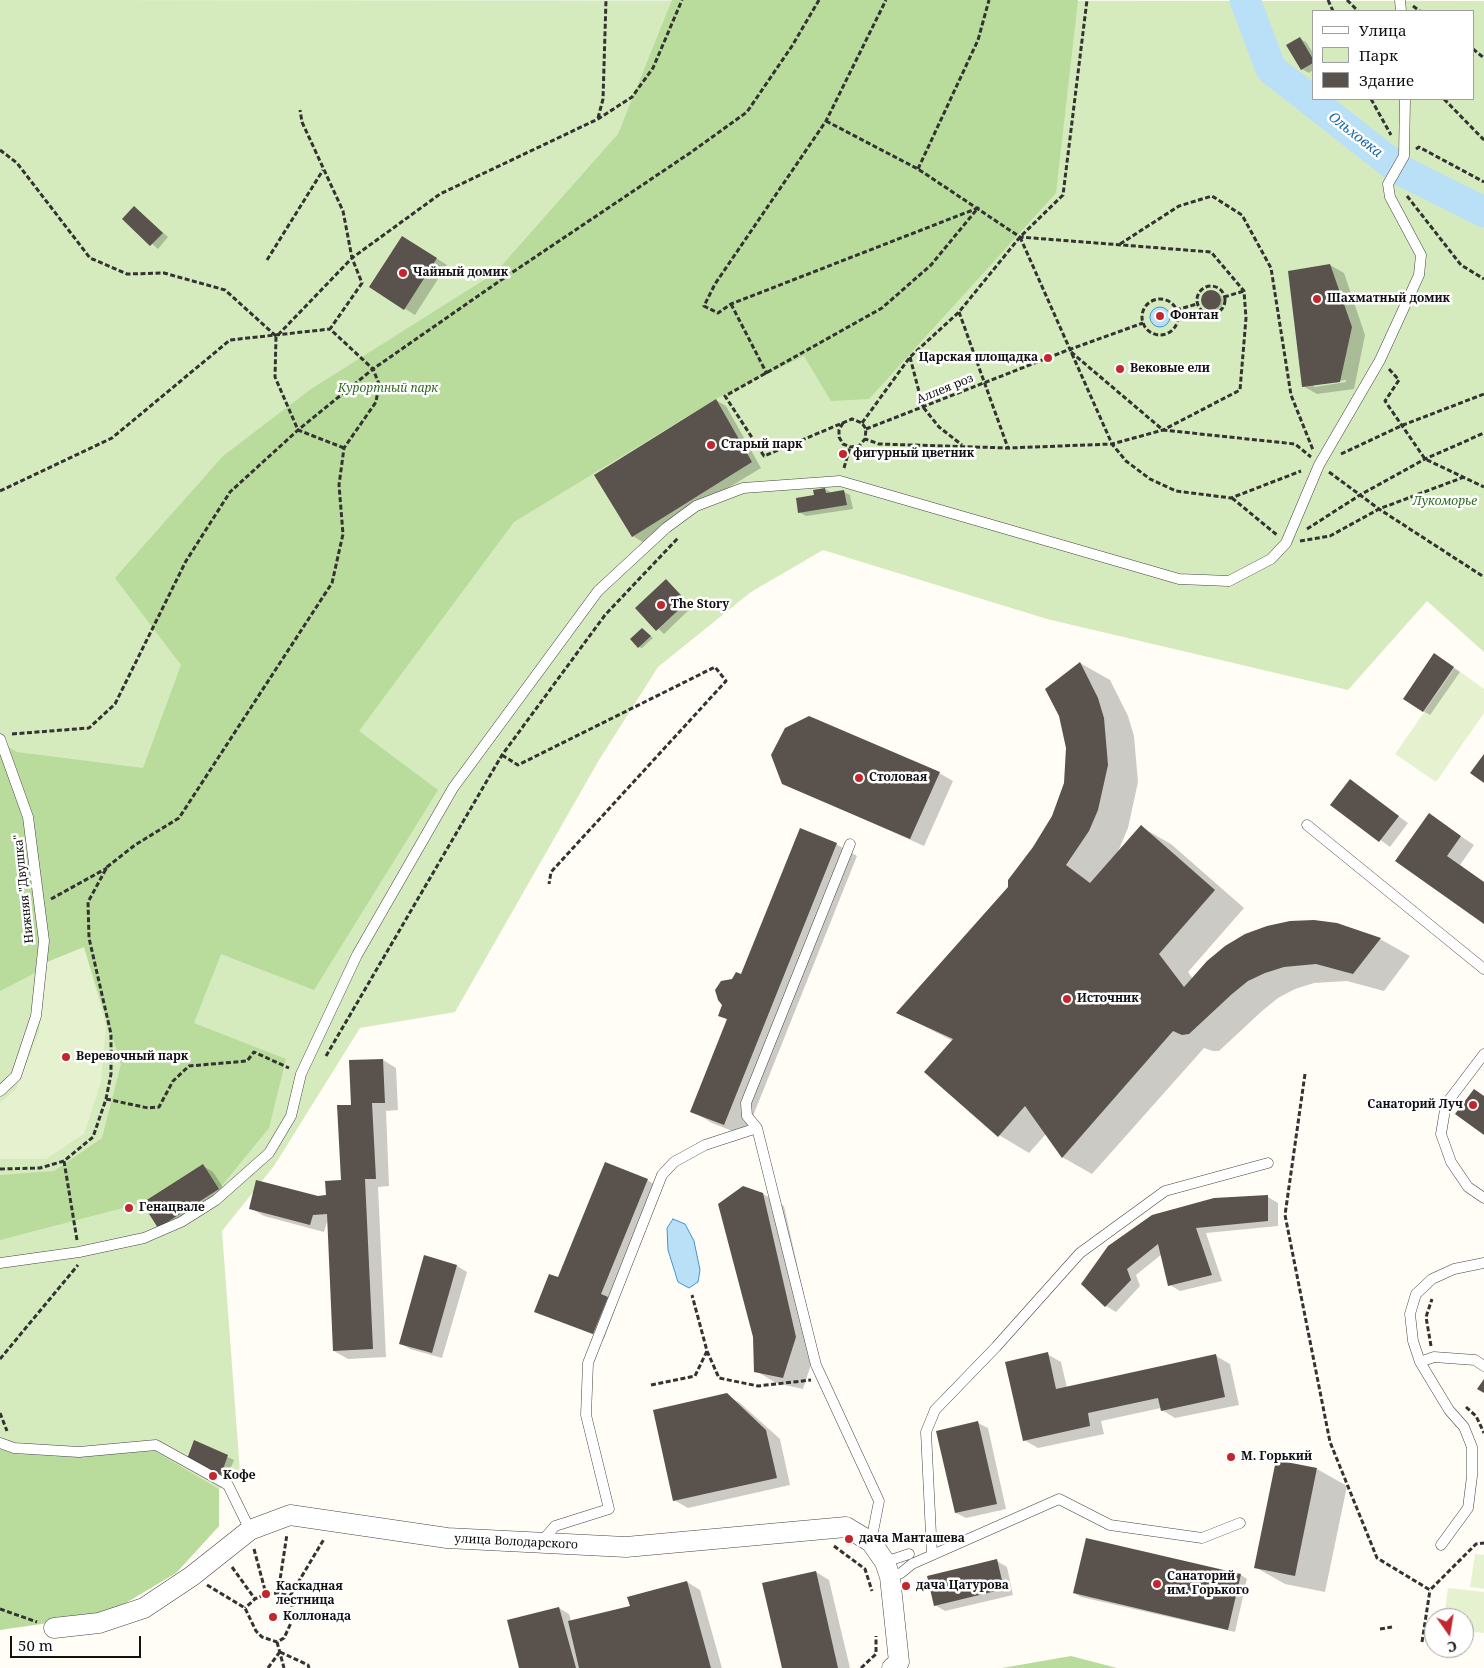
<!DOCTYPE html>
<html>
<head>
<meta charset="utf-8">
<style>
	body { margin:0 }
	#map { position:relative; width:1484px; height:1668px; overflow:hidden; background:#fffdf5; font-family:"Noto Serif",serif }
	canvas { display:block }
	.legend { position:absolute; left:1312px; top:10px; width:162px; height:90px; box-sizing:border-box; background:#fff; border:1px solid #a0a0a0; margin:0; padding:6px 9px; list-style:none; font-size:15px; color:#111 }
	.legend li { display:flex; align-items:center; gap:10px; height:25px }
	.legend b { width:25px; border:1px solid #a0a0a0 }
	.north { position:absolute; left:1424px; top:1608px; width:50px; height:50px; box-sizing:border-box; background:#fff; border:1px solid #a0a0a0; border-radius:50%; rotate:167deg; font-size:14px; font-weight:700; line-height:20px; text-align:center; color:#111 }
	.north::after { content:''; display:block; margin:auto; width:18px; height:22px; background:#c4262e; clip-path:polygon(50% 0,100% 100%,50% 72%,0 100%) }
	.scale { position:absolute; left:10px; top:1636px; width:131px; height:22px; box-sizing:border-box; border:2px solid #111; border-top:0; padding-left:6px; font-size:15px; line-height:18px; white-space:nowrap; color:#111; -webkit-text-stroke:4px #fff; paint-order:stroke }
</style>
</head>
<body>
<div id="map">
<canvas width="1484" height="1668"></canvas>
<ul class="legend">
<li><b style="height:6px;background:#fff"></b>Улица</li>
<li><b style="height:14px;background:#d5ebbd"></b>Парк</li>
<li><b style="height:14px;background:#5a524d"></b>Здание</li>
</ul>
<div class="north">С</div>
<div class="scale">50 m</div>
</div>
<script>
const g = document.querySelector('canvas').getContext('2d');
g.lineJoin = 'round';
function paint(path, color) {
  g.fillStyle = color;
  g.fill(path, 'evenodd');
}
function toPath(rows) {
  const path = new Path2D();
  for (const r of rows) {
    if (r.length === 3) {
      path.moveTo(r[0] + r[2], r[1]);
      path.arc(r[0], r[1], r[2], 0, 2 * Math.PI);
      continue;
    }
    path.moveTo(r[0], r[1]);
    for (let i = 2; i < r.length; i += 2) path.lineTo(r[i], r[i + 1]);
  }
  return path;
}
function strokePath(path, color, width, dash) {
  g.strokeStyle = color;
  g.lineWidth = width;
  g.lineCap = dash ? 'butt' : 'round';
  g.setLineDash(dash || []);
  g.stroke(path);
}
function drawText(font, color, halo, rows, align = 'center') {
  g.font = font + ' "Noto Serif",serif';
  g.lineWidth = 5;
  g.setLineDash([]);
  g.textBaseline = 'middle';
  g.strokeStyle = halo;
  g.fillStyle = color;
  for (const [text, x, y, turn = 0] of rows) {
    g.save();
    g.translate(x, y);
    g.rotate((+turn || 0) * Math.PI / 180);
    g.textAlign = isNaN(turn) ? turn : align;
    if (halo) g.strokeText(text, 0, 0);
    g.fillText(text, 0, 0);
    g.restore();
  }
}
paint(toPath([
	[0,0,1484,1,1484,652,1427,601,1348,690,1047,619,823,550,751,592,658,667,599,760,455,1012,360,1028,274,1166,222,1231,240,1472,228,1485,219,1489,219,1526,176,1573,0,1630],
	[1313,11,1473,11,1473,99,1313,99]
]), '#d5ebbd');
paint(toPath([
	[672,0,1078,0,1056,193,869,399,831,401,804,356,716,399,514,522,359,731,438,790,314,990,221,954,194,1023,286,1059,269,1128,219,1189,203,1164,142,1203,0,1240,0,1175,54,1171,102,1138,121,1064,84,948,0,991,0,742,17,752,143,768,181,665,115,578,223,456,311,389,495,273,618,134],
	[0,1449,13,1454,80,1457,153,1450,219,1489,219,1526,176,1573,114,1610,55,1622,0,1630],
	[1071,1656,1117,1668,1002,1668]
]), '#b9dc9c');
paint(toPath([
	[1455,668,1484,689,1484,713,1436,782,1395,754],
	[84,947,106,1026,101,1082,84,1134,46,1159,0,1159,0,1103,16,1089,39,1032,47,962],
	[1475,1554,1484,1555,1484,1589,1470,1587],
	[1448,1588,1484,1592,1484,1633,1464,1631,1464,1618,1444,1618]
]), '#e6f2cf');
const water = toPath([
	[1160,317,10],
	[673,1219,685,1224,694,1241,700,1270,698,1282,689,1288,678,1282,668,1250,667,1228,673,1219]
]);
paint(water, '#b9e0f7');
strokePath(water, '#3f96cf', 1);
paint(toPath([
	[1300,39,1306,42,1313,53,1313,70,1309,73,1302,69],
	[134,207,168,237,158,249,124,219],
	[412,243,447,265,415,315,370,287],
	[1330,265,1344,273,1365,335,1354,389,1317,394,1303,386],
	[1346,380,1346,382,1314,387,1314,384],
	[1213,301,10],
	[716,400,726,406,761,468,718,494,720,497,646,544,633,536],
	[825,489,832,493,844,492,850,495,853,509,806,516,799,512],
	[666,580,693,606,664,634,636,608],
	[642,629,653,638,642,648,639,647],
	[1441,659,1460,672,1430,715,1423,711],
	[1080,663,1110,680,1128,716,1134,736,1138,782,1128,828,1117,854,1141,827,1171,844,1244,908,1188,972,1193,979,1337,924,1380,939,1410,956,1384,991,1347,981,1314,983,1295,989,1278,998,1262,1011,1219,1051,1213,1051,1204,1048,1092,1174,1062,1157,1046,1134,1029,1153,999,1135,953,1041,898,1013,1009,887,1053,817,1065,784],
	[939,773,953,781,924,846,783,783],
	[1350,781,1408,823,1390,847,1332,805],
	[1429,815,1474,845,1460,865,1484,882,1484,923,1397,861],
	[836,844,857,856,745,1136,712,1123,692,1111,728,1020,720,1015,742,976],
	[383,1060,396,1068,398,1110,386,1111,389,1186,378,1187,386,1357,348,1359,334,1351,328,1219,324,1232,264,1216,250,1208,327,1197,342,1182,353,1106],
	[203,1166,213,1172,228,1195,159,1227],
	[647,1180,661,1188,614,1302,617,1304,604,1339,536,1311],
	[763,1194,784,1206,816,1349,803,1389,776,1383,756,1371],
	[1268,1197,1278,1203,1278,1226,1206,1233,1222,1281,1180,1291,1170,1285,1162,1254,1136,1275,1140,1286,1116,1312,1106,1306,1083,1284,1109,1247],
	[425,1257,457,1266,467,1272,442,1358,410,1349,400,1343],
	[1047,1354,1061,1362,1067,1388,1216,1356,1230,1364,1239,1405,1175,1418,1162,1410,1161,1408,1101,1421,1104,1434,1038,1448,1024,1440],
	[726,1395,740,1403,780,1439,790,1485,688,1508,674,1500],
	[978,1423,988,1428,1006,1509,966,1518,956,1513],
	[195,1442,234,1460,227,1477,195,1463],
	[1317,1469,1347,1486,1325,1592,1285,1584,1255,1567],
	[1087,1539,1241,1575,1247,1579,1235,1632,1081,1597,1074,1593],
	[997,1561,1007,1567,1013,1595,945,1611,935,1605],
	[816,1572,829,1580,850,1668,783,1668],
	[687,1582,700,1590,722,1668,521,1668,559,1608,569,1614,571,1621,631,1607]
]), '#0003');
strokePath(toPath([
	[1245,0,1271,69,1400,170,1484,212]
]), '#b9e0f7', 31);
paint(toPath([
	[1300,37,1313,59,1313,63,1301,70,1286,45],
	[134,206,163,233,150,246,122,219],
	[402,236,437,258,404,310,369,287],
	[1330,264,1352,327,1340,382,1302,387,1288,271],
	[1211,300,10],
	[716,399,752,462,632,537,594,475],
	[825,488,826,493,844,490,847,505,798,513,796,498,814,495,813,490],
	[666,579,687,602,656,631,635,608],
	[642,628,651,636,638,648,630,639],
	[1434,653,1454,667,1423,712,1403,699],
	[1080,662,1098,698,1104,718,1108,765,1098,810,1089,831,1066,865,1090,883,1141,825,1215,890,1159,954,1184,987,1207,961,1225,946,1245,934,1267,926,1290,921,1314,920,1337,923,1381,938,1353,974,1316,964,1284,967,1265,973,1248,981,1232,994,1189,1034,1182,1035,1173,1031,1062,1158,1025,1106,998,1137,924,1072,953,1039,896,1013,1008,887,1008,880,1033,847,1052,816,1064,783,1066,748,1059,716,1045,689],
	[809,716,940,772,910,839,782,784,771,755,785,728],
	[1484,754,1484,783,1470,773],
	[1350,779,1399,816,1379,842,1330,805],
	[1429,813,1461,836,1447,856,1484,882,1484,924,1395,861],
	[800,828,837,843,724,1125,690,1112,727,1019,718,1016,722,1005,718,1000,715,990,721,981,732,979,736,972,741,974],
	[383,1059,385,1103,372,1103,376,1179,365,1179,373,1349,333,1351,327,1214,313,1215,310,1225,249,1209,256,1180,318,1196,326,1195,325,1181,341,1180,337,1105,351,1105,349,1060],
	[1474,1089,1484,1096,1484,1135,1455,1114],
	[605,1162,648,1179,601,1294,608,1297,593,1334,534,1312,549,1274,558,1277],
	[203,1164,219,1189,158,1228,142,1203],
	[743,1186,763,1193,796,1337,783,1378,754,1372,753,1337,718,1204],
	[1268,1195,1268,1221,1196,1228,1212,1275,1168,1286,1158,1244,1127,1269,1131,1280,1105,1307,1081,1284,1108,1246,1152,1215,1214,1198],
	[424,1255,457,1265,432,1353,399,1344],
	[1048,1352,1056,1389,1216,1354,1225,1397,1161,1411,1158,1398,1088,1413,1090,1426,1023,1441,1005,1362],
	[1484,1379,1484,1393,1477,1389],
	[727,1393,766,1430,777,1478,673,1501,653,1410],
	[978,1421,997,1504,955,1513,936,1431],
	[194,1440,228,1455,221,1475,187,1459],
	[1276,1460,1317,1468,1295,1576,1254,1568],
	[1086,1538,1241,1574,1228,1630,1073,1593],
	[997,1559,1004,1589,934,1606,927,1576],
	[816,1571,838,1668,782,1668,762,1583],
	[687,1581,711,1668,579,1668,568,1621,630,1606,627,1597],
	[559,1607,576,1668,519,1668,507,1620]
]), '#5a524d');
const service = toPath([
	[1400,0,1401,11],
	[0,739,28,817,44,941,36,1016,16,1076,0,1091],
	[1307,825,1484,969],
	[850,844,746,1103,747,1116,757,1128,816,1365,879,1501,871,1542],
	[1484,1054,1446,1104,1441,1134,1451,1162,1468,1187,1484,1198],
	[0,1263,79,1252,144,1238,181,1222,216,1200,269,1153,291,1116,301,1074,357,955,453,788,598,591,666,528,696,506,743,488,840,481,1179,579,1229,581,1271,559,1286,543,1319,465,1380,360,1419,275,1421,255,1390,197,1388,184,1404,156,1405,99],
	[1420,1362,1434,1357,1475,1360,1484,1366],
	[0,1443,14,1448,79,1452,156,1445,228,1485,250,1530],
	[541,1542,555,1526,609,1509,586,1415,588,1363,662,1175,674,1162,705,1145,757,1128],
	[1441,1545,1468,1508,1472,1476,1472,1447,1464,1427,1449,1410,1420,1362,1413,1341,1410,1314,1416,1294,1432,1279,1454,1269,1484,1263],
	[932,1555,926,1432,935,1410,996,1347,1080,1253,1165,1191,1268,1163],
	[885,1562,909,1554],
	[890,1577,901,1573,912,1564,1059,1499,1110,1525,1202,1538,1240,1523]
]);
const minor = toPath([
	[54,1628,99,1623,144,1608,192,1576,250,1530,290,1515,447,1538,626,1547,846,1527,871,1542,885,1562,890,1577,899,1662,892,1668]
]);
strokePath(service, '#444', 11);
strokePath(minor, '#444', 21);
strokePath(toPath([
	[1328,0,1333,11],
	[1347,0,1358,11],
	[1413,6,1420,11],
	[1473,49,1484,58],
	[1371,99,1391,135],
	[1444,99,1484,140],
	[598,118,603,99,606,0],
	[826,121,918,169,1020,237,1211,252,1244,291,1246,318,1240,390,1163,430,1112,444,1008,448,879,444,865,439],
	[1416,149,1419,147,1484,182],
	[0,150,17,163,90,258,127,274,164,273,225,290,276,336],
	[918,169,978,40,989,0],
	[1407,196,1461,265,1484,279],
	[1020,237,1112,444,1126,461,1150,479,1176,491,1231,498,1301,471],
	[1120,244,1179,206,1212,196,1242,215,1271,268,1291,395,1313,450],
	[267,260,323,170],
	[1211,300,14],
	[1224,297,1244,291],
	[1160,317,18],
	[731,304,767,374],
	[1176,310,1197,304],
	[959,312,1008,448],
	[1071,352,1163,430,1295,444,1311,457],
	[910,357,923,407,939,427,962,445],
	[1389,369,1399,380,1385,401,1425,459,1484,487],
	[843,423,839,430,839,437,843,444,850,447,859,446,865,439,866,429,862,423,852,419,764,456,725,396,882,308,931,265,978,208,731,304,718,313,704,306,715,284,826,121,886,0],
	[862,423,910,357,959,312,1020,237,1063,195,1087,0],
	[866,429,1068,350,1143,323],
	[344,448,298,430,275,377,276,337,352,258,440,194,598,119,632,97,653,68,682,0],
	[1341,454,1403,425,1484,394],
	[844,468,850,447],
	[1329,472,1379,509,1484,577],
	[0,491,112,438,230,340,330,329],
	[1232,498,1277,535],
	[1307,529,1360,495,1425,459,1484,433],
	[1300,541,1330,536,1379,509,1464,477],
	[12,734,89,728,115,704,186,561,230,492,298,430,373,369,501,280,690,153,747,112,792,46,819,0],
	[502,755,518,765,715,667,726,681,551,872,549,884],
	[51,899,107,868],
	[326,1056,502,755,605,615,678,538],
	[1305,1074,1285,1215,1330,1442,1377,1558,1430,1590,1476,1544,1484,1543],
	[106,1099,148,1108,159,1107,173,1081,189,1066,247,1061,254,1052,289,1068],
	[64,1161,77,1240],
	[0,1169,40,1168,64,1161,93,1137,106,1099,111,1074,111,1034,89,938,88,902,107,867,135,845,179,818,332,583,343,534,339,485,344,448,376,402,379,384,373,369,330,329,362,283,352,258,343,211,302,122,300,110],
	[1431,1346,1426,1317,1432,1299],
	[707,1351,719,1378,758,1386,811,1380],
	[0,1359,78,1265],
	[651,1385,695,1376,707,1351,692,1295],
	[1466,1407,1476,1416,1484,1433],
	[0,1413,7,1431],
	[834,1546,865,1569,872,1591],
	[254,1549,266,1594],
	[232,1567,255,1599],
	[207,1585,245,1608,256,1631,262,1637,277,1642,284,1638,291,1623,292,1605,290,1596,278,1593,266,1594,255,1599,245,1608],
	[278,1593,287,1534],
	[290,1596,324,1539],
	[0,1609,37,1622],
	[1380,1629,1392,1627],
	[277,1642,284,1668],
	[1422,1642,1430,1590],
	[280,1652,308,1665,309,1668],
	[268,1668,279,1653],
	[861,1668,876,1654,876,1636]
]), '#333', 3, [5, 2.5]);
strokePath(service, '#fff', 10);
strokePath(minor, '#fff', 20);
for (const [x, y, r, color] of [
	[403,273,5,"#c4262e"],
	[1317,299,5,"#c4262e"],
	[1160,316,5,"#c4262e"],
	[1048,358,5,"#c4262e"],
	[1120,369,5,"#c4262e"],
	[711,445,5,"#c4262e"],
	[843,454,5,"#c4262e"],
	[661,605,5,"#c4262e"],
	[859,778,5,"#c4262e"],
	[1067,999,5,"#c4262e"],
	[66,1057,5,"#c4262e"],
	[1473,1105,5,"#c4262e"],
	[129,1208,5,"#c4262e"],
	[1231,1457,5,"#c4262e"],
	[213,1476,5,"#c4262e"],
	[849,1539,5,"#c4262e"],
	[1157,1584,5,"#c4262e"],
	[906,1586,5,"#c4262e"],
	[266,1594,5,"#c4262e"],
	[273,1617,5,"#c4262e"]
]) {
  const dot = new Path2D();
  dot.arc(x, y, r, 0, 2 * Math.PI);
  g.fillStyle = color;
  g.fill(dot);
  strokePath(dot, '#fff', 2);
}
drawText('bold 12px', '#111', '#fff', [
	["Чайный домик",413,273],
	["Шахматный домик",1327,299],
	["Фонтан",1170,316],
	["Царская площадка",1038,358,"right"],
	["Вековые ели",1130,369],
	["Старый парк",721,445],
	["фигурный цветник",853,454],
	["The Story",671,605],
	["Столовая",869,778],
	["Источник",1077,999],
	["Веревочный парк",76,1057],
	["Cанаторий Луч",1463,1105,"right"],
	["Генацвале",139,1208],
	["М. Горький",1241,1457],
	["Кофе",223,1476],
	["дача Манташева",859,1539],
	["Санаторий",1167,1577],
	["им. Горького",1167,1591],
	["дача Цатурова",916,1586],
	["Каскадная",276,1587],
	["лестница",276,1601],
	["Коллонада",283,1617]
], 'left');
drawText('italic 12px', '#2f6b1f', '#fff', [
	["Курортный парк",388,389],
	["Лукоморье",1445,502]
]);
drawText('12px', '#111', '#fff', [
	["Аллея роз",945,389,-22],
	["Нижняя \"Двушка\"",24,889,-96],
	["улица Володарского",516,1542,3]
]);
drawText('italic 14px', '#1768a6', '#fff', [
	["Ольховка",1355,135,38]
]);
</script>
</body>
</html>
